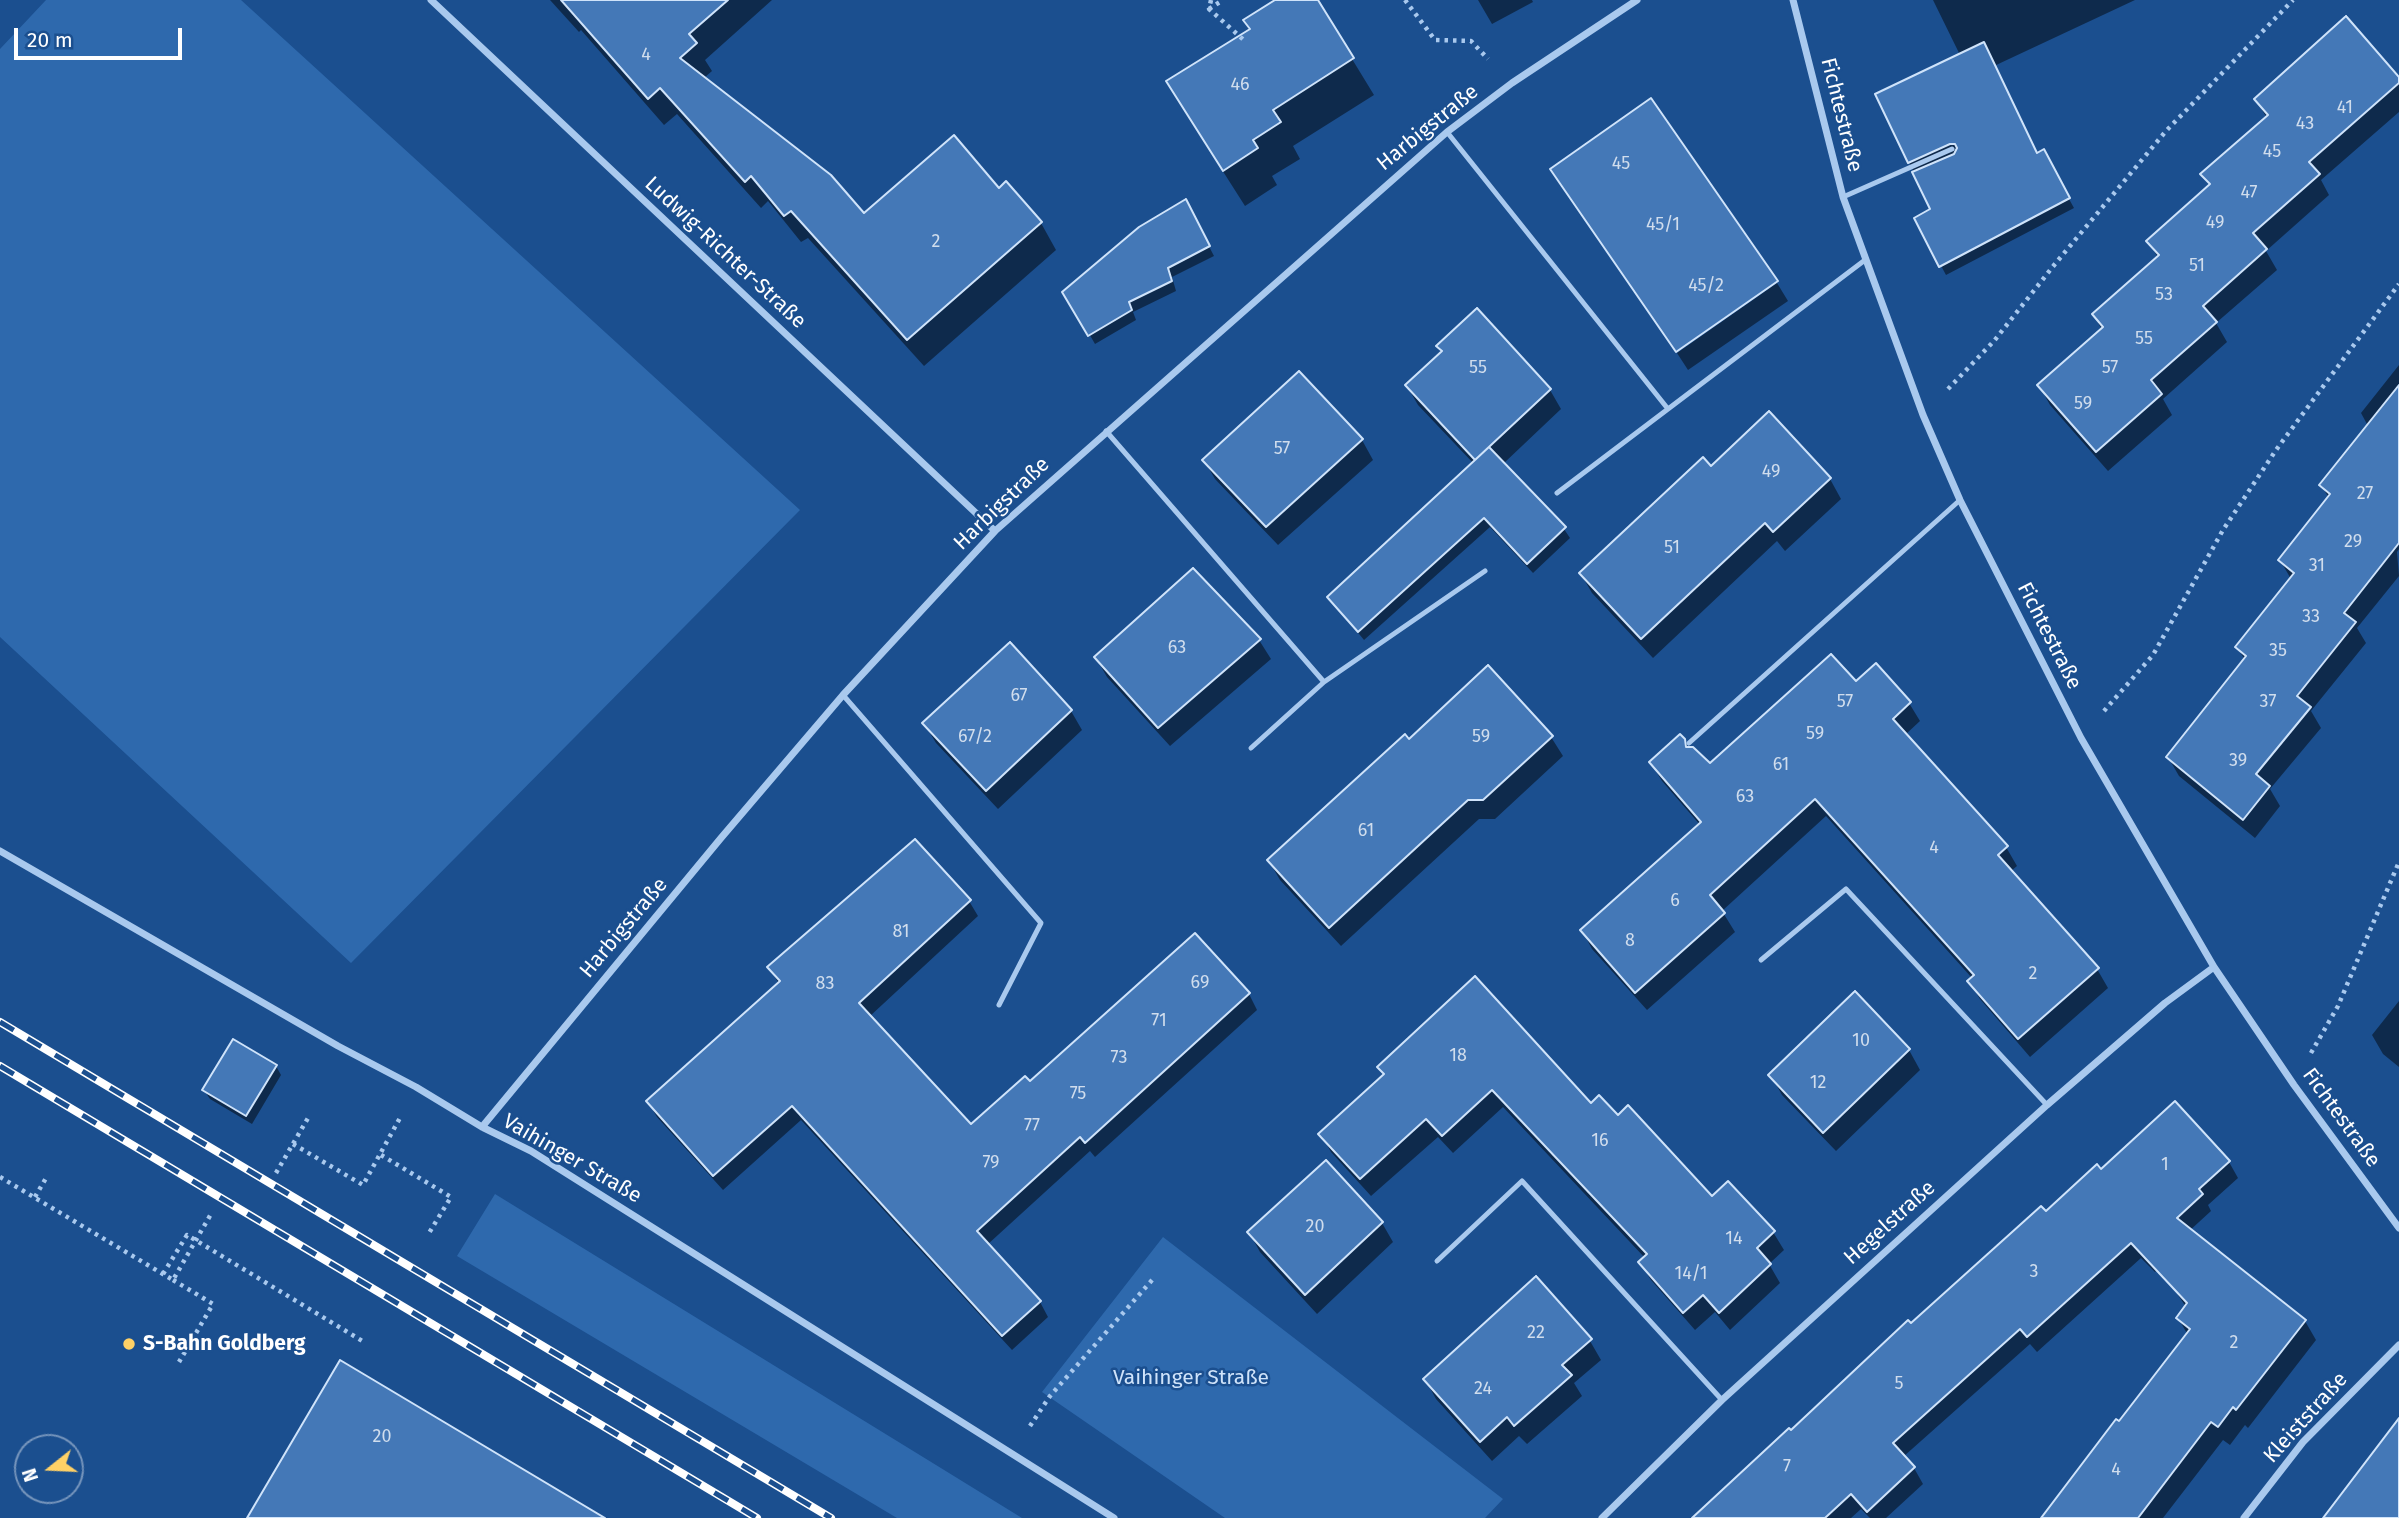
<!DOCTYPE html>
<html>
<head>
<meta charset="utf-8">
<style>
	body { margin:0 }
	#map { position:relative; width:2399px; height:1518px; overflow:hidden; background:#1b4f8f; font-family:"Fira Sans",sans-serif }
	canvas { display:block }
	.north { position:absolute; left:14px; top:1434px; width:70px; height:70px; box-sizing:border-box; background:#1b4f8f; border:2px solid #7695bc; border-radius:50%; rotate:252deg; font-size:19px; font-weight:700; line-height:28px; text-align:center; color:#fff }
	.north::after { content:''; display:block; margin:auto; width:24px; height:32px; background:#ffd166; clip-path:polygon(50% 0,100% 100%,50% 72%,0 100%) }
	.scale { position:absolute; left:14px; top:28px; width:168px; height:32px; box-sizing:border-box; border:4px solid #fff; border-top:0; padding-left:9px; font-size:21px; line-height:24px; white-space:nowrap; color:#fff; -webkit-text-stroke:5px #1b4f8f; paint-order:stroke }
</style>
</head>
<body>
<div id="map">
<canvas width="2399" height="1518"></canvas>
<div class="north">N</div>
<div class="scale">20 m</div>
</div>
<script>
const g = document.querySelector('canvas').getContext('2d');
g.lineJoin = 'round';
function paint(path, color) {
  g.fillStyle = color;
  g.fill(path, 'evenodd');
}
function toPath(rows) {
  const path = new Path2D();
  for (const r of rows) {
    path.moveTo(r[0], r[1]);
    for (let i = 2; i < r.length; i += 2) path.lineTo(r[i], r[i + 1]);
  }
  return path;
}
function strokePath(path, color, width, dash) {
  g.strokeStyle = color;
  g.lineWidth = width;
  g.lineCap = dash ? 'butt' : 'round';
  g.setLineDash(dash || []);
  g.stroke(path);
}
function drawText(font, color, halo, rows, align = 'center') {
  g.font = font + ' "Fira Sans",sans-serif';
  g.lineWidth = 5;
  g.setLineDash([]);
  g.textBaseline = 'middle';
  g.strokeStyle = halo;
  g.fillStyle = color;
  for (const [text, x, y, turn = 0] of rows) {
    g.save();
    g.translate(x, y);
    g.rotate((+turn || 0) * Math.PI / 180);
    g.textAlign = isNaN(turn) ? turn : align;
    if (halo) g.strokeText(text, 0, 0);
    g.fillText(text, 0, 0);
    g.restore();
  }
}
paint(toPath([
	[46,0,241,0,800,510,351,963,0,637,0,49],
	[495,1194,936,1465,1022,1518,897,1518,457,1256],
	[1163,1237,1503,1499,1485,1518,1225,1518,1042,1392]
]), '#2e69ad');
paint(toPath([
	[550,0,772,0,705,60,712,71,704,78,864,216,999,190,1041,223,1056,250,924,366,808,238,801,242,768,201,761,208,677,114,664,125,581,30,579,32],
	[1278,0,1316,0,1374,95,1293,146,1300,159,1272,176,1277,185,1245,206,1189,118,1251,30],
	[1478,0,1532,0,1533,2,1492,24],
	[1933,0,2135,0,1994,66,2037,155,2043,152,2074,208,1946,275,1916,219,1932,210,1909,162,1960,55],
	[2399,79,2399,112,2321,180,2329,195,2266,251,2277,270,2216,323,2227,342,2163,399,2172,415,2108,471,2050,405,2039,385,2102,330,2094,315,2158,258,2149,241,2210,186,2203,174,2267,118,2256,100],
	[1552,170,1775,280,1675,350],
	[1190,210,1214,256,1172,277,1176,291,1133,312,1136,320,1095,344,1065,292],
	[1777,283,1788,301,1688,370,1677,353],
	[1438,347,1550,390,1561,409,1503,464,1564,529,1570,538,1533,573,1490,527,1364,640,1329,597,1474,464,1418,405,1407,386,1442,353],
	[2399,365,2399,549,2397,552,2399,576,2357,628,2366,643,2311,711,2321,728,2270,789,2280,806,2255,838,2179,776,2168,757,2245,660,2237,647,2291,579,2280,560,2329,498,2321,485,2368,426,2361,413],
	[1769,414,1830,479,1841,499,1785,551,1777,541,1653,658,1592,593,1581,574,1711,468],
	[1362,440,1373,460,1278,545,1215,479,1204,460],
	[1259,640,1271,659,1170,746,1107,677,1096,658],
	[1010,644,1071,711,1082,730,998,809,936,743,924,723],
	[1856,684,1909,703,1920,721,1905,735,2006,847,2017,866,2011,871,2097,969,2108,988,2030,1057,1980,999,1969,981,1972,978,1826,816,1722,911,1735,932,1647,1010,1592,949,1582,930,1701,826,1662,781,1651,763,1684,740,1689,749,1710,766],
	[1551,737,1563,756,1495,819,1479,819,1341,946,1280,880,1269,861,1409,742],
	[969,901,978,916,869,1017,971,1127,1030,1084,1195,935,1249,994,1257,1010,1095,1157,1090,1151,987,1245,1040,1302,1048,1317,1012,1350,801,1120,723,1190,657,1117,648,1102,779,984,770,968],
	[1855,994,1909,1050,1920,1070,1836,1151,1782,1095,1771,1075],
	[2399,1001,2399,1067,2383,1054,2372,1035],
	[276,1066,281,1075,252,1124,210,1099,204,1090],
	[1379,1067,1590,1105,1618,1117,1712,1198,1773,1232,1784,1250,1769,1264,1780,1283,1730,1330,1715,1312,1695,1330,1651,1280,1640,1262,1645,1258,1503,1107,1453,1153,1438,1137,1371,1196,1331,1152,1321,1134,1384,1075],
	[2175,1104,2229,1162,2238,1178,2208,1205,2211,1211,2187,1233,2191,1239,2155,1272,2141,1258,2037,1352,2030,1344,1903,1457,1914,1468,1923,1484,1886,1518,1870,1518,1861,1509,1851,1518,1708,1518,1791,1432,1911,1326,2045,1213,2101,1171],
	[1382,1223,1393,1242,1317,1314,1260,1252,1249,1232],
	[2170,1283,2305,1321,2316,1340,2248,1428,2245,1425,2230,1445,2223,1440,2163,1518,2043,1518,2188,1335,2178,1318,2186,1307],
	[1590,1341,1601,1360,1574,1383,1582,1396,1527,1444,1519,1436,1492,1461,1436,1399,1425,1379]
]), '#0007');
const building = toPath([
	[561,0,728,0,689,34,697,43,680,58,831,175,864,213,954,135,999,188,1006,181,1042,222,907,340,791,211,784,216,751,176,745,182,660,88,648,99,561,0],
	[1275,0,1318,0,1354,58,1273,110,1281,122,1253,140,1258,148,1223,171,1166,81,1250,29,1243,20,1275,0],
	[2346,16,2399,77,2399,83,2309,162,2320,174,2253,233,2267,249,2203,306,2217,322,2151,380,2162,394,2096,452,2037,385,2103,327,2092,314,2159,255,2146,241,2210,184,2200,174,2268,115,2254,99,2346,16],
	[1984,42,2037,153,2044,149,2070,198,1939,267,1914,218,1930,209,1912,172,1954,154,1957,148,1955,144,1950,144,1908,163,1875,94,1984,42],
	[1651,98,1778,281,1676,352,1550,169,1651,98],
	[1186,199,1210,246,1168,268,1172,281,1129,302,1132,310,1088,336,1062,292,1139,227,1186,199],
	[1477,308,1551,389,1475,460,1405,385,1442,351,1436,346,1477,308],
	[1299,371,1363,439,1266,527,1202,460,1299,371],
	[2399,385,2399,543,2344,613,2356,622,2297,696,2311,707,2256,774,2270,786,2243,820,2166,757,2246,656,2235,647,2294,573,2278,560,2330,494,2319,485,2399,385],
	[1769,411,1831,478,1773,532,1765,523,1641,639,1579,573,1703,457,1711,466,1769,411],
	[1489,447,1566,527,1527,564,1484,518,1358,632,1327,597,1489,447],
	[1193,568,1261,639,1158,728,1094,657,1193,568],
	[1010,642,1072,710,986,791,922,723,1010,642],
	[1831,654,1856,681,1876,663,1911,702,1893,719,2008,846,1998,855,2099,968,2018,1039,1967,981,1974,975,1815,799,1710,895,1725,913,1635,993,1580,930,1701,822,1649,762,1680,734,1685,739,1686,747,1693,747,1710,763,1831,654],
	[1488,665,1553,736,1483,800,1468,800,1329,928,1267,860,1405,734,1409,739,1488,665],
	[915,839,971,900,859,1003,971,1124,1025,1076,1030,1081,1195,933,1250,993,1085,1143,1080,1137,977,1231,1041,1301,1002,1336,792,1106,713,1176,646,1101,780,981,767,967,915,839],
	[1475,976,1591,1103,1599,1095,1618,1115,1628,1105,1712,1196,1728,1181,1775,1231,1757,1248,1771,1264,1719,1313,1703,1295,1683,1313,1638,1262,1647,1254,1492,1090,1442,1136,1426,1119,1360,1179,1318,1134,1384,1074,1377,1067,1475,976],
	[1855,991,1910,1049,1823,1133,1768,1075,1855,991],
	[233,1039,277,1065,246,1116,202,1090,233,1039],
	[2175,1101,2230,1161,2199,1189,2203,1194,2177,1218,2306,1320,2236,1410,2233,1407,2218,1427,2211,1422,2138,1518,2041,1518,2116,1419,2119,1421,2190,1329,2176,1318,2187,1303,2131,1243,2027,1337,2020,1329,1893,1443,1915,1467,1867,1512,1851,1494,1825,1518,1692,1518,1789,1428,1791,1430,1908,1320,1911,1323,2041,1206,2046,1211,2097,1164,2101,1169,2175,1101],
	[1326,1160,1383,1222,1305,1295,1247,1232,1326,1160],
	[1536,1276,1592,1339,1562,1365,1572,1375,1514,1426,1507,1417,1480,1442,1423,1379,1536,1276],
	[340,1360,605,1518,247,1518,340,1360],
	[2399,1418,2399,1518,2323,1518,2399,1418]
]);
paint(building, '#4478b7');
strokePath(building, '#cfe3fa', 2);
strokePath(toPath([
	[1211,0,1209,9,1246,42],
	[1405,0,1435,40,1471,41,1488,59],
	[1209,9,1223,0],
	[1948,389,1994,341,2055,264,2166,131,2293,0],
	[2104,711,2153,655,2223,530,2276,450,2399,284],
	[2311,1053,2338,1006,2399,862],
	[293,1144,363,1185,401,1116],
	[381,1155,451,1197,429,1233],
	[276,1173,308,1118],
	[0,1177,173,1280,211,1214],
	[35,1197,46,1178],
	[163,1274,187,1235,364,1342],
	[173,1280,213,1304,179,1362],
	[1030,1426,1050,1396,1153,1279]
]), '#a9c9ee', 4.5, [3.5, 5]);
strokePath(toPath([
	[1447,132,1668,409,1865,260],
	[1843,197,1952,149],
	[1106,431,1324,682,1251,748],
	[1557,493,1668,409],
	[1324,682,1485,571],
	[843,695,1041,923,999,1005],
	[1689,743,1960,500],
	[1761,960,1846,889,2047,1105],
	[1437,1261,1522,1181,1722,1400]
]), '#a9c9ee', 5);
strokePath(toPath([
	[431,0,995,531],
	[1793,0,1843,197,1923,415,1960,500,2081,738,2214,967,2294,1085,2399,1228],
	[0,851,338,1046,416,1087,482,1127,531,1151,1114,1518],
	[482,1127,721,838,843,695,995,531,1447,132,1512,83,1637,0],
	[1602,1518,1722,1400,2047,1105,2165,1003,2214,967],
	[2244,1518,2303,1442,2399,1345]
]), '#a9c9ee', 7);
const rail = toPath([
	[0,1022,831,1518],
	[0,1066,757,1518]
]);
strokePath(rail, '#fff', 8);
strokePath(rail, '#1b4f8f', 5, [16]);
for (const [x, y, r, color] of [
	[129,1344,7,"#ffd166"]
]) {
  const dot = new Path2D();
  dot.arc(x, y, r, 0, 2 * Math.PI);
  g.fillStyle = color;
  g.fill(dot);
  strokePath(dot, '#1b4f8f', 2.5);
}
drawText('18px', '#d0dded', null, [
	["4",646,55],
	["46",1240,85],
	["41",2345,108],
	["43",2305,124],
	["45",2272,152],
	["45",1621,164],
	["47",2249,193],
	["49",2215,223],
	["45/1",1663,225],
	["2",936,242],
	["51",2197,266],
	["45/2",1706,286],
	["53",2164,295],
	["55",2144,339],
	["55",1478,368],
	["57",2110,368],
	["59",2083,404],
	["57",1282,449],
	["49",1771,472],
	["27",2365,494],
	["29",2353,542],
	["51",1672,548],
	["31",2317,566],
	["33",2311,617],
	["63",1177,648],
	["35",2278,651],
	["67",1019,696],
	["57",1845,702],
	["37",2268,702],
	["59",1815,734],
	["67/2",975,737],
	["59",1481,737],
	["39",2238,761],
	["61",1781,765],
	["63",1745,797],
	["61",1366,831],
	["4",1934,848],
	["6",1675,901],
	["81",901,932],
	["8",1630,941],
	["2",2033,974],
	["69",1200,983],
	["83",825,984],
	["71",1159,1021],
	["10",1861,1041],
	["18",1458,1056],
	["73",1119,1058],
	["12",1818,1083],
	["75",1078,1094],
	["77",1032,1126],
	["16",1600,1141],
	["79",991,1163],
	["1",2165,1165],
	["20",1315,1227],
	["14",1734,1239],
	["3",2034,1272],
	["14/1",1691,1274],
	["22",1536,1333],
	["2",2234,1343],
	["5",1899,1384],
	["24",1483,1389],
	["20",382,1437],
	["7",1787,1467],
	["4",2116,1470]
]);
drawText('21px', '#fff', '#1b4f8f', [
	["Fichtestraße",1841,115,76],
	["Harbigstraße",1428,128,-39],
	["Ludwig-Richter-Straße",725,253,43],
	["Harbigstraße",1002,504,-44],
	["Fichtestraße",2049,636,63],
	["Harbigstraße",624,928,-50],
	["Fichtestraße",2341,1118,54],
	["Vaihinger Straße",572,1159,30],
	["Hegelstraße",1890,1223,-42],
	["Kleiststraße",2306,1418,-48]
]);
drawText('bold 21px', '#fff', '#1b4f8f', [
	["S-Bahn Goldberg",143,1344]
], 'left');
drawText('21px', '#cfe3fa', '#1b4f8f', [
	["Vaihinger Straße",1191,1378]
]);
</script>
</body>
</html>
